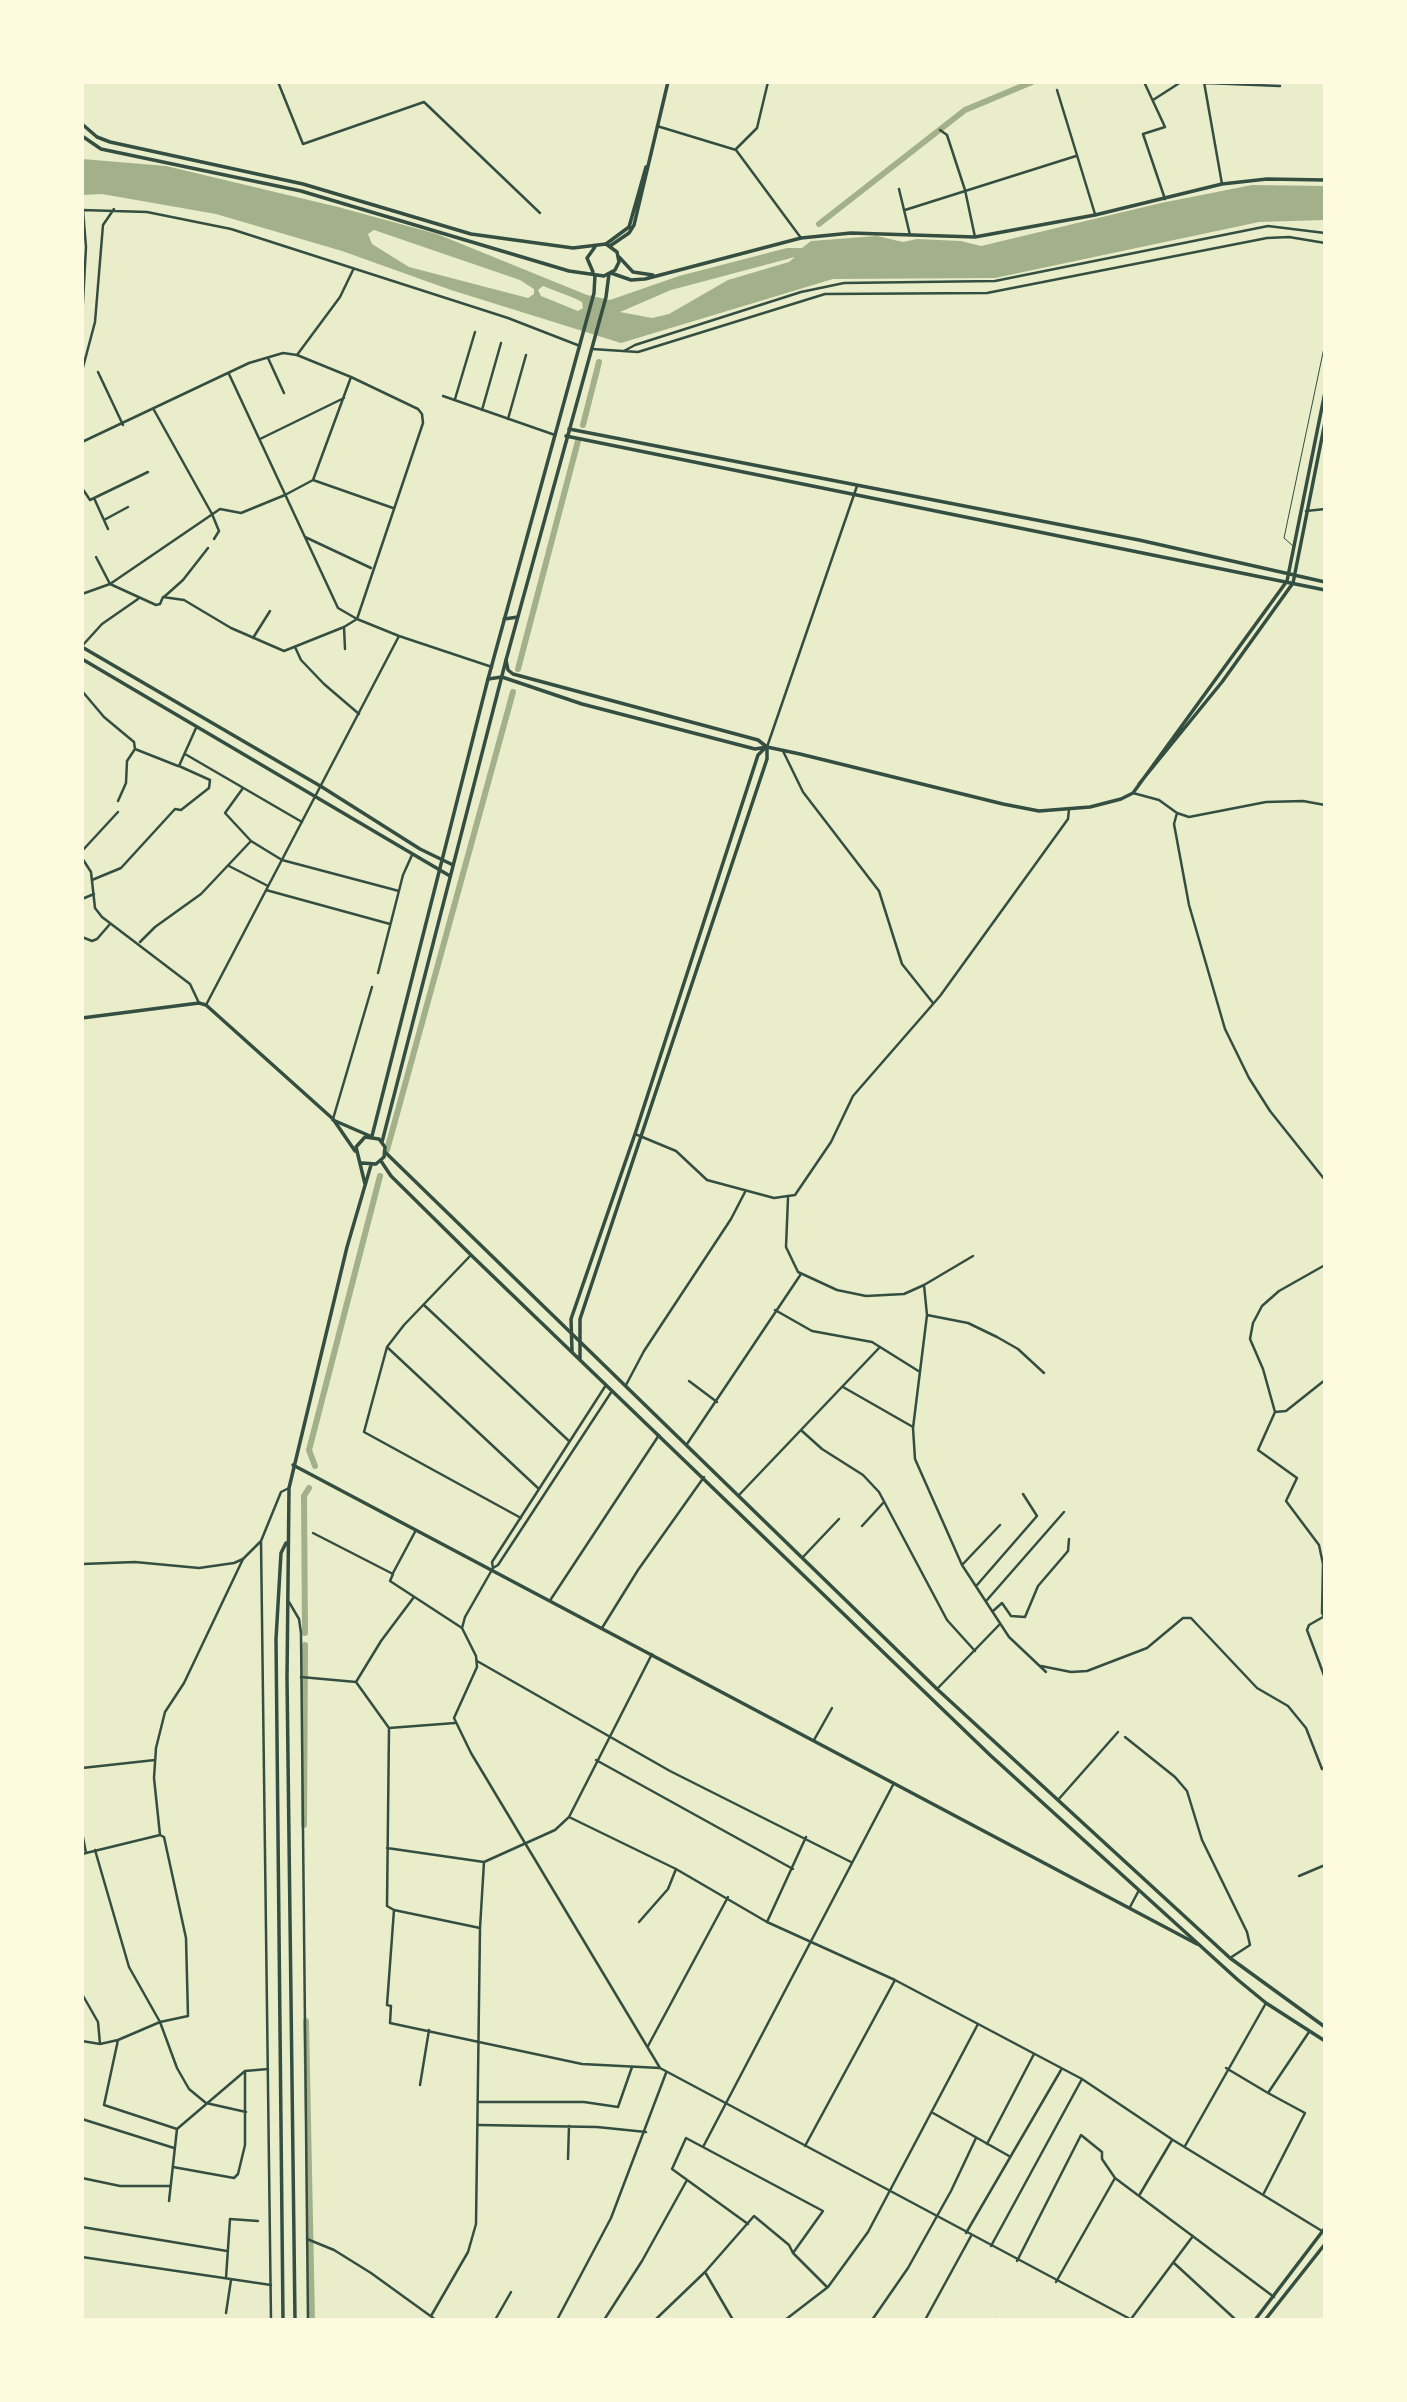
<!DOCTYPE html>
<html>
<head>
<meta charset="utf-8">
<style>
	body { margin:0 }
	#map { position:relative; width:1407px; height:2402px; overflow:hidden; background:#e9edc9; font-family:Poppins,sans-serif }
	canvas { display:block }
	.frame { position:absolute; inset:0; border:84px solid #fefae0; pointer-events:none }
</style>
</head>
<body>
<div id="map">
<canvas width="1407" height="2402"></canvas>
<div class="frame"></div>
</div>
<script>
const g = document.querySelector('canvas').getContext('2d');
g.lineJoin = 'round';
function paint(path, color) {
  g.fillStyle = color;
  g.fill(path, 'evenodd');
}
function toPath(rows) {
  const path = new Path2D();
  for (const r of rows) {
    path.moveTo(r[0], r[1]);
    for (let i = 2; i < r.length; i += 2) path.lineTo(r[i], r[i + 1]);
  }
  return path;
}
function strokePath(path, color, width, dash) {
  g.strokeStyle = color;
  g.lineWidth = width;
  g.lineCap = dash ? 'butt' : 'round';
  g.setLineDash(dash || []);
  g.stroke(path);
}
paint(toPath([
	[82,159,166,166,338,207,437,234,587,295,610,300,679,276,787,248,802,248,811,241,877,236,903,242,917,239,961,241,981,246,1161,203,1252,185,1325,186,1325,220,1259,222,995,278,833,279,621,343,451,290,342,251,216,214,102,194,82,195],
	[374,230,520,280,534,289,534,294,528,298,409,267,372,244,368,234],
	[795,257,789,262,728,280,669,314,652,318,620,312,671,290],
	[543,286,574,298,582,302,583,308,578,311,541,296,538,290]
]), '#a3b18a');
strokePath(toPath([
	[819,224,965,110,1032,82],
	[583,425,599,362],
	[518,669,578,441],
	[387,1150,513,692],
	[315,1466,309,1450,380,1176],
	[305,1633,304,1496,309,1488],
	[304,1825,305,1645],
	[306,2021,312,2320]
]), '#a3b18a', 6);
strokePath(toPath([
	[1293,546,1284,538,1325,343]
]), '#344e41', 1);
strokePath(toPath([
	[278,82,303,144,424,102,540,213],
	[1204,82,1222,184],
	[1205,83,1280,86],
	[1145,84,1165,127,1143,134,1165,199],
	[1057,90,1095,214],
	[1153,100,1181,82],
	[657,126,736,150,801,238],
	[940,130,947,135,965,190,975,237],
	[736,149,757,128,768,82],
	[899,189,910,235],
	[82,210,147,212,231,229,508,318,580,346],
	[905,210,1076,156],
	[82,320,86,247,83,210],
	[592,349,638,352,825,294,987,293,1267,238,1289,237,1325,243],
	[624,351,635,345,801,292,844,283,995,281,1268,226,1325,233],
	[297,355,340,297,353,270],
	[268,358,284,393],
	[82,371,95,322,103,225,114,209],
	[98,372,123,425],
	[229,374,338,608,357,619,399,636,492,667],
	[443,396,555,435],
	[455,399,475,332],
	[154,410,212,514,219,531,214,539],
	[482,410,501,343],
	[508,419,526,355],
	[260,439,344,398],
	[82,442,249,363,283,353,297,355,351,377,418,409,422,414,423,423,357,619,344,627,284,651,231,628,184,600,163,597,160,604,156,605,110,584,96,557],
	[313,480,393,508],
	[82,488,90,500,148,472],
	[94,498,108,529],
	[1306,511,1325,509],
	[104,520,128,507],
	[305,537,371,568],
	[82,594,110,584,220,509,241,513,285,495,313,480,351,377],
	[164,597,183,580,208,548],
	[344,627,345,649],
	[253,638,270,611],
	[82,646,102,624,138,599],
	[295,647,301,660,324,684,359,714],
	[82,691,104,717,134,742,135,749,178,766],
	[783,751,803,792,879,891,902,964,933,1003],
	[185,754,302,822],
	[243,788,225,813,251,841,282,860,399,891],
	[1133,793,1159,800,1177,813,1189,817,1266,802,1303,801,1325,805],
	[118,801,126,783,127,761,135,749],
	[1177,813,1174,824,1189,905,1225,1029,1249,1078,1270,1111,1325,1180],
	[82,851,118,812],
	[82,858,91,872,95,908,102,917,190,984,199,1003],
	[229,866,268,886],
	[92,880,121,868,175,809,181,810,209,788,210,780,179,766,196,728],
	[266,890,390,924],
	[82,899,94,894],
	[82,937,92,941,97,939,110,924],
	[140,942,155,927,201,894,251,841],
	[378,973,403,875,412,855],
	[206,1005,399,636],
	[333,1119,372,987],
	[788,1198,786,1247,798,1272,837,1290,866,1296,904,1294,924,1285,927,1315,913,1428,915,1459,962,1565,1009,1637,1046,1672],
	[471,1255,404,1325,387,1347,364,1432,521,1518],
	[1325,1265,1279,1291,1262,1306,1253,1323,1250,1339,1263,1369,1275,1412,1258,1450,1297,1478,1286,1501,1319,1545,1323,1564,1322,1613,1325,1618],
	[924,1285,973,1256],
	[424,1305,569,1441],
	[775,1310,812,1331,872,1342,920,1372],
	[927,1315,968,1323,997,1337,1018,1349,1044,1373],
	[387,1347,539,1489],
	[689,1381,717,1402],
	[626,1385,644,1351,731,1219,745,1192],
	[843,1387,913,1427],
	[1275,1412,1286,1411,1325,1380],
	[802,1431,822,1449,863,1475,879,1492,947,1620,975,1651],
	[687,1444,801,1274],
	[739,1495,880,1347],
	[862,1526,884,1502],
	[313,1533,393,1574,390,1581,462,1628],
	[803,1557,839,1519],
	[962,1565,1000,1525],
	[393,1573,416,1530],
	[977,1585,1037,1516,1023,1494],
	[551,1599,659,1435],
	[987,1600,1064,1512],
	[993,1611,1002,1603,1011,1616,1025,1617,1038,1586,1068,1551,1069,1539],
	[1323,1617,1309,1625,1307,1630,1325,1678],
	[602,1628,638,1570,704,1477],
	[477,1661,670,1771,851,1862],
	[1041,1666,1071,1672,1087,1671,1147,1648,1183,1618,1191,1618,1257,1688,1288,1706,1306,1728,1322,1769,1325,1767],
	[301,1677,356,1682,389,1728,455,1723],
	[356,1682,381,1641,414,1597],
	[937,1689,1000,1624],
	[389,1728,387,1906,394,1910,480,1928],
	[1125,1737,1175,1777,1187,1791,1202,1840,1247,1932,1250,1945,1230,1958],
	[814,1740,832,1708],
	[596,1760,793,1869],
	[82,1768,155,1760],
	[1058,1800,1118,1732],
	[569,1817,676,1869,767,1922,895,1980,1082,2079,1173,2140,1322,2231],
	[82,1832,86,1853],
	[387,1848,484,1862,555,1830,569,1817,652,1654],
	[95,1850,129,1967,160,2022,177,2068,189,2089,206,2103,246,2112],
	[82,1854,160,1835],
	[1299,1876,1325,1865],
	[1130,1907,1138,1892],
	[394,1910,387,2005,391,2006,390,2023,582,2064,660,2068],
	[639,1922,668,1889,676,1869],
	[767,1922,806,1837],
	[82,1994,98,2022,100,2044],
	[118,2040,104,2105,177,2129],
	[82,2041,100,2044,118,2040,160,2022,188,2016,186,1938,164,1837,160,1835,154,1778,156,1748,165,1712,184,1683,243,1559],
	[648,2046,728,1897],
	[1226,2068,1268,2093],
	[420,2085,429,2030],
	[479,2102,584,2102,618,2107,632,2067],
	[933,2113,1009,2156],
	[82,2119,174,2148],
	[479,2125,597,2127,646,2132],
	[987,2144,1034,2054],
	[805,2146,895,1980],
	[1185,2146,1266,2003],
	[703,2147,894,1783],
	[568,2159,569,2126],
	[173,2167,234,2178,238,2174,245,2145,245,2071],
	[82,2178,120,2186,169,2186],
	[1264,2193,1305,2113,1268,2093,1309,2032],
	[1140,2194,1172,2140],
	[169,2201,177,2129,245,2071,268,2069],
	[748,2224,672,2169,686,2138,823,2211,793,2253],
	[82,2227,227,2251],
	[966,2233,1061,2070],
	[307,2239,334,2250,371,2273,436,2320],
	[991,2246,1082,2079],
	[82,2257,271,2285],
	[1017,2261,1081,2135,1102,2152,1102,2159,1115,2178,1274,2297],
	[1174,2263,1236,2320],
	[705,2272,733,2320],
	[226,2278,230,2219,258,2221],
	[1056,2282,1115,2178],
	[226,2313,231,2280],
	[431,2316,468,2252,476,2224,480,1928,484,1862],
	[996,2319,997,2320],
	[1131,2319,1193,2236],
	[495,2320,511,2292],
	[557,2320,611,2218,666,2073],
	[604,2320,642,2261,687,2180],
	[655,2320,705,2272,754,2216,789,2245,793,2253,827,2287],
	[785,2320,828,2287,868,2232,978,2024],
	[872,2320,908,2268,951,2191,976,2138],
	[925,2320,971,2236]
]), '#344e41', 2.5);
strokePath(toPath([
	[767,747,857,486],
	[635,1134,676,1151,707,1180,774,1198,795,1195,831,1142,853,1096,940,996,1068,819,1069,809],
	[612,1391,498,1565,493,1568,465,1617,462,1628,476,1656,477,1667,454,1718,471,1753,660,2068,1132,2320],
	[261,1541,271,2320],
	[82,1564,135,1562,199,1568,234,1563,243,1559,261,1541,281,1492,289,1488],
	[493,1568,492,1562,606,1385],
	[289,1602,299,1619,301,1633,308,2320]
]), '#344e41', 2.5);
strokePath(toPath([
	[606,244,629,227,646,167],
	[610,246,629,233,634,225,668,82],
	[569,429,1139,540,1325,582],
	[566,436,1325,590],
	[82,647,322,787,420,849,453,865],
	[82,659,450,876],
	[506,660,508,670,513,674,758,740,767,747],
	[488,679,502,677,582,704,755,749,767,747,800,754,1003,804,1039,811,1090,807,1121,799,1133,793,1287,581,1325,392],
	[1139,784,1222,682,1293,583,1325,422],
	[82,1018,199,1003,206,1005,333,1119,355,1151],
	[333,1120,370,1136],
	[572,1351,571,1319,635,1134,758,755,765,748],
	[580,1358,580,1319,767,759,767,747],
	[293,1465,1197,1944],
	[1255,2320,1325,2228],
	[1265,2320,1325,2244]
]), '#344e41', 3.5);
strokePath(toPath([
	[619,257,633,272,653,275],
	[611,273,631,280,645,279,801,238,851,233,975,237,1095,215,1222,184,1267,179,1325,180]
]), '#344e41', 3.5);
strokePath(toPath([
	[82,124,97,137,110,142,303,184,471,234,573,248,606,244,617,252,619,262,615,270,604,276,569,271,301,191,101,149,82,136],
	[593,272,587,258,595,247],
	[504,619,518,617],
	[372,1136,488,679,594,293,595,275],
	[382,1142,506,660,606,297,609,274],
	[385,1152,937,1689,1230,1958,1325,2027],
	[381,1161,391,1176,471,1255,990,1755,1238,1980,1266,2003,1325,2041],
	[362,1163,376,1164,384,1157,385,1147,379,1139,365,1137,356,1147,365,1184],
	[283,2320,276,1639,281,1553,286,1543],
	[295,2320,287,1678,289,1488,347,1247,371,1165]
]), '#344e41', 3.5);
</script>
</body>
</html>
